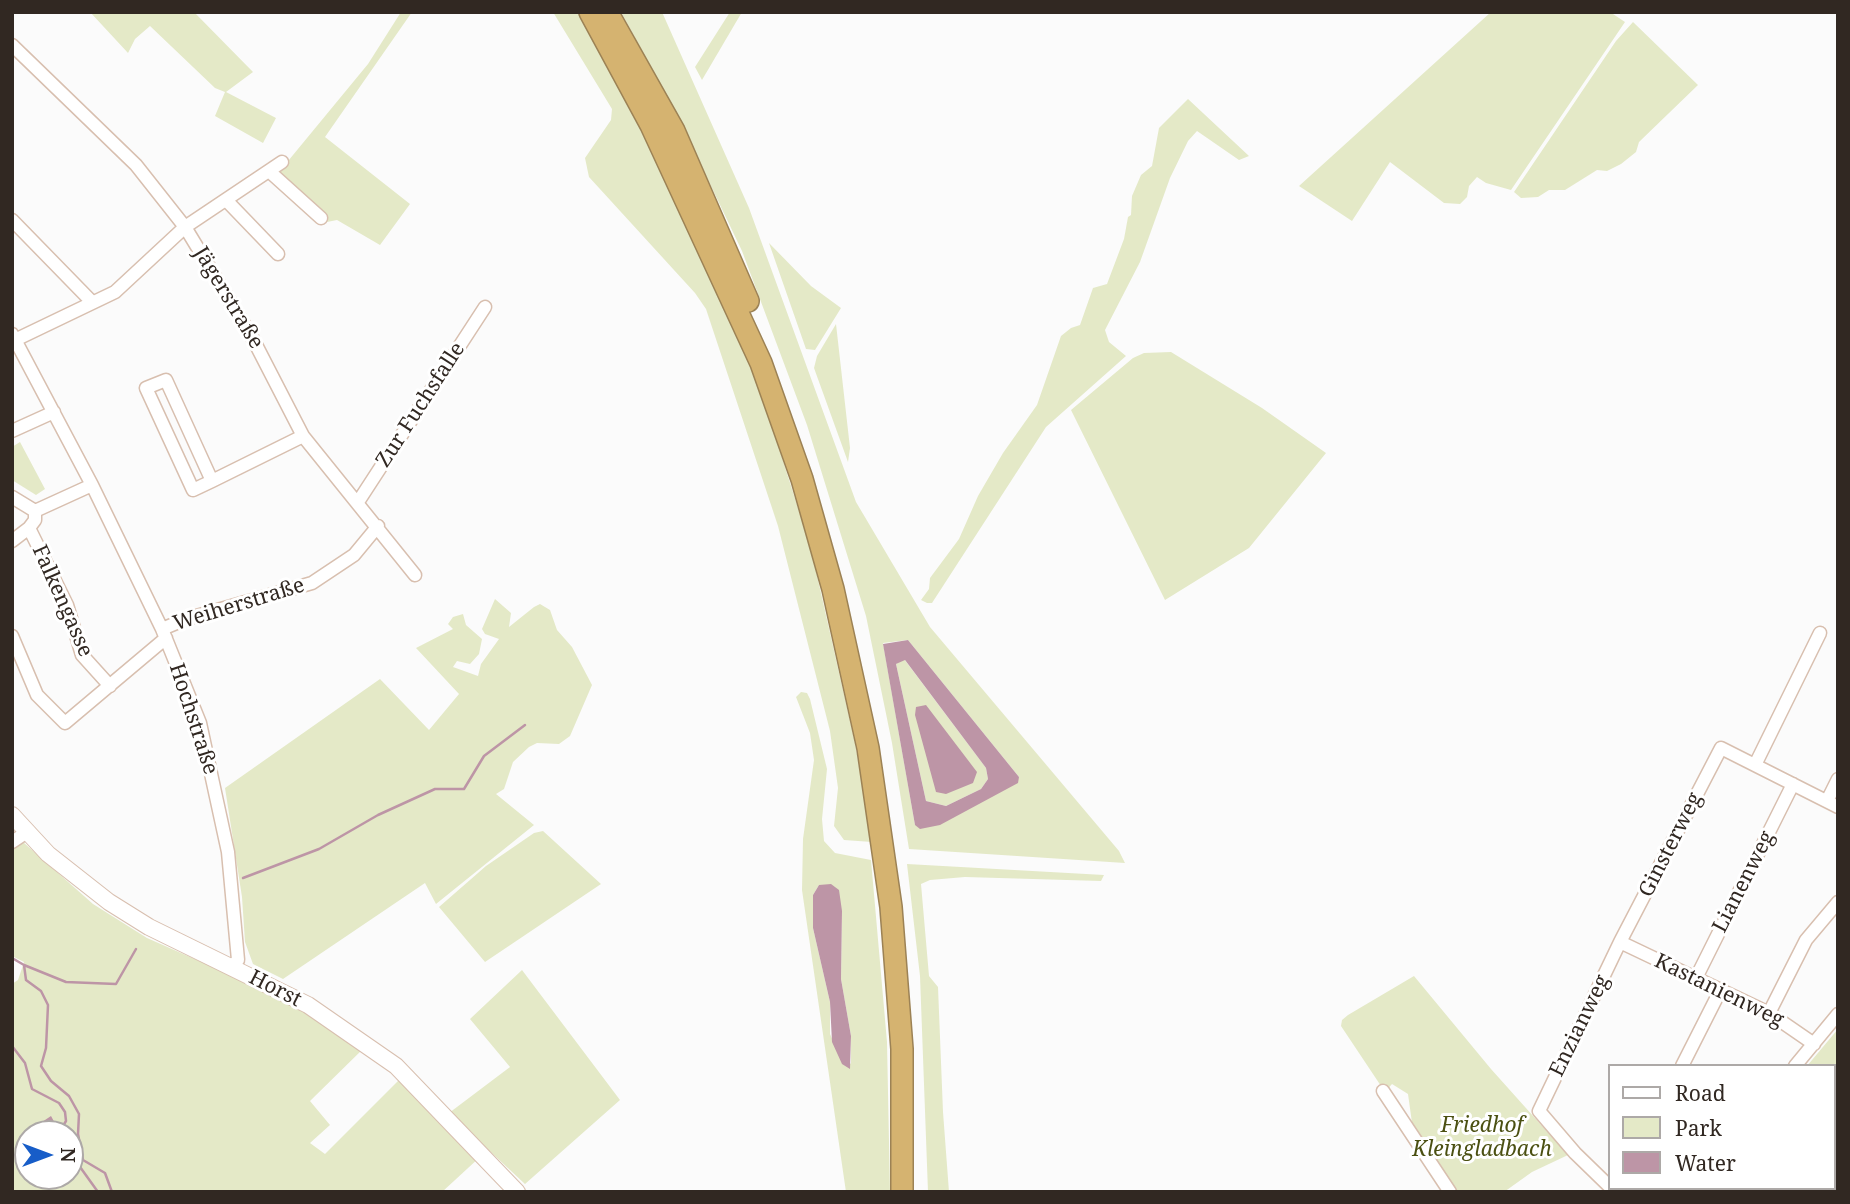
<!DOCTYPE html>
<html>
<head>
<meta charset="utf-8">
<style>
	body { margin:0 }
	#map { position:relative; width:1850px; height:1204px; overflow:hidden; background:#fbfbfb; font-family:"Noto Serif",serif }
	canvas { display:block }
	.frame { position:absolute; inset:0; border:14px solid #312822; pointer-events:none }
	.legend { position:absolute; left:1608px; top:1064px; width:228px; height:126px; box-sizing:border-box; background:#fff; border:2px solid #ada9a7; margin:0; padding:9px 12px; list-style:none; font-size:21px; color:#312822 }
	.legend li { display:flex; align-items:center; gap:14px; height:35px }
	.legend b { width:35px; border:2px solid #ada9a7 }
	.north { position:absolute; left:14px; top:1120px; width:70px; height:70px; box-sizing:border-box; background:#fff; border:2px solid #ada9a7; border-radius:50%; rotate:90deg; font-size:19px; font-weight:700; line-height:28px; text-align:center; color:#312822 }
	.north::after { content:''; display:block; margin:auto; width:24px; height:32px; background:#175dc8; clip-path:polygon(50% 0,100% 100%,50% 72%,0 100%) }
</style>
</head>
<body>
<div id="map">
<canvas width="1850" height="1204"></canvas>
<div class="frame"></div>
<ul class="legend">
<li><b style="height:9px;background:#fff"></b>Road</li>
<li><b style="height:19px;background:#e4e9c7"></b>Park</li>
<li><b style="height:19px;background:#bd95a6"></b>Water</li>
</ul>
<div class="north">N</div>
</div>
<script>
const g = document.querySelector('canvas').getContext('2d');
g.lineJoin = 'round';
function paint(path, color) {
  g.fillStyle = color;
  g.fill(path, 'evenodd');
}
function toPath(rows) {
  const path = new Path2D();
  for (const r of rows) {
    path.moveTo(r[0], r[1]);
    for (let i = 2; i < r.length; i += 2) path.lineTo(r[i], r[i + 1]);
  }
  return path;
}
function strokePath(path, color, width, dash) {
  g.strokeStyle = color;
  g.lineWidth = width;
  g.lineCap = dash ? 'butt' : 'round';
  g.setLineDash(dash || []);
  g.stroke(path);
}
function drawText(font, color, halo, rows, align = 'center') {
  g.font = font + ' "Noto Serif",serif';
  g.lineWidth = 6;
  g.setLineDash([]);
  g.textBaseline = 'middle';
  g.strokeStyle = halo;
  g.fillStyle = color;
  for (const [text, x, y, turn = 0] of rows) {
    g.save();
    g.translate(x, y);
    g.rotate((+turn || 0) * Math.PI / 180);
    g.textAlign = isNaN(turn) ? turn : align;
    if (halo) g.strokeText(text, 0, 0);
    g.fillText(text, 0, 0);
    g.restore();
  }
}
paint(toPath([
	[90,12,194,12,253,72,226,92,276,118,263,143,215,116,225,92,215,88,150,26,135,39,128,53],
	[401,12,412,12,325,137,410,204,380,245,337,220,327,222,279,172,368,64],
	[553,12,585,12,704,246,759,385,811,549,855,743,872,842,844,840,834,826,838,788,830,731,778,526,706,309,695,293,589,177,585,158,611,120,612,109],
	[621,12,662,12,749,208,856,502,930,627,1119,851,1125,863,909,849,892,743,866,616,807,425,742,251,678,117],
	[908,640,1019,777,915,825,883,643],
	[730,12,742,12,702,80,695,67],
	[1491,12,1610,12,1625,22,1511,190,1486,183,1477,177,1469,186,1467,197,1460,204,1444,203,1390,162,1352,221,1299,186],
	[1633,22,1698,85,1639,142,1636,152,1621,164,1607,171,1597,170,1565,190,1549,190,1538,197,1521,198,1514,192,1616,41],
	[1188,99,1249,156,1239,160,1197,131,1188,141,1170,178,1140,262,1105,330,1109,342,1126,356,1046,427,932,603,927,603,921,600,929,589,930,578,959,539,978,496,1003,453,1037,405,1061,336,1071,328,1080,325,1093,288,1107,284,1124,239,1128,217,1131,215,1132,196,1141,175,1152,166,1159,128],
	[769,243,811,286,841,308,815,350,806,349],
	[836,324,850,448,848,462,814,368,817,356],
	[1171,352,1262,408,1326,453,1249,548,1165,600,1071,410,1133,358,1144,353],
	[20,442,45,489,36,495,12,480,12,447],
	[495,599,511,613,509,627,534,607,540,604,550,610,557,630,572,647,592,685,570,736,559,744,537,743,529,747,513,762,504,789,496,794,534,825,436,904,425,883,283,979,253,964,245,942,242,897,225,788,380,679,429,730,459,694,416,648,453,629,448,624,453,617,463,614,466,625,482,639,479,654,470,664,457,661,453,667,478,676,481,664,499,639,485,634,482,629],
	[904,659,986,768,988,779,981,789,946,806,926,801,896,664],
	[801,692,807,693,810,699,827,769,822,819,824,841,835,853,871,860,887,1042,890,1192,846,1192,802,890,803,839,814,760,810,733,796,697],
	[819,885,842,911,841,979,851,1036,851,1064,838,1052,830,1034,830,1002,813,928,813,895],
	[543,831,601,884,485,962,439,907,486,866,534,833],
	[23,842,93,904,147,938,310,1010,365,1047,310,1101,330,1125,310,1143,325,1154,402,1077,480,1157,442,1192,12,1192,12,984,18,980,24,962,12,956,12,849],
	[28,1134,70,1134,70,1176,28,1176],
	[907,864,1104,875,1101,881,965,877,930,880,921,884,929,976,938,987,943,1112,949,1192,928,1192,920,976],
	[522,970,620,1100,525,1184,449,1113,510,1067,470,1019],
	[1414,976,1491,1069,1568,1155,1532,1172,1504,1192,1454,1192,1413,1130,1408,1094,1392,1084,1385,1092,1341,1026,1342,1020,1348,1015],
	[1838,1029,1838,1192,1733,1192,1734,1188,1834,1188,1834,1066,1807,1066]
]), '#e4e9c7');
paint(toPath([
	[908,640,1019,777,1018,783,940,825,920,829,915,825,883,644],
	[905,660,986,768,988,779,981,789,946,806,926,801,896,664],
	[926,705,977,772,973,783,946,794,936,792,915,715,916,707],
	[831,884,839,890,842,911,841,979,851,1036,850,1069,842,1064,832,1042,830,1002,813,928,813,895,819,885],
	[51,1116,57,1127,53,1134,28,1134,28,1147,21,1136]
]), '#bd95a6');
strokePath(toPath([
	[243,878,319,849,378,815,435,789,464,789,484,756,525,725],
	[12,958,24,965,26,980,41,991,48,1005,46,1048,41,1066,51,1081,69,1096,79,1114,78,1134,83,1160,105,1173,112,1192],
	[24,965,66,982,116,984,136,949],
	[12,1046,25,1063,32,1089,59,1103,65,1112,66,1121,58,1134],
	[1834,1084,1838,1078],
	[70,1153,98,1192],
	[1801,1192,1802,1188]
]), '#bd95a6', 2.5);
const street = toPath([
	[12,45,136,165,185,227,253,339,303,436,415,575],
	[270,172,321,218],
	[226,200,278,254],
	[12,220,92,302],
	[12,334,92,485,162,629,200,723,228,852,238,960,232,966],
	[15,340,115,292,185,227,282,162],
	[12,431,54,412],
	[212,481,166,380,146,388,193,490,212,481,303,436],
	[12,497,35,511],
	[358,502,485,307],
	[35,511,35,520,29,528,67,605,82,655,110,686],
	[35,511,92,485],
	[12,541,29,528],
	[162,629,186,619,312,583,354,555,378,526],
	[12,636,37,695,65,723,166,638],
	[1755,765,1820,633],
	[1827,801,1838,779],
	[12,842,27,832],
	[1620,942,1769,1013,1814,1044],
	[1695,980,1793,784],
	[1769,1013,1806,940,1838,902],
	[1682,1066,1720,991],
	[1795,1066,1838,1014],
	[1383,1091,1450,1192],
	[1610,1187,1575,1153,1539,1111,1620,942,1721,748,1838,807],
	[1723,1192,1724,1188]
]);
const secondary = toPath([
	[12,815,48,854,109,902,149,927,308,1005,396,1066,517,1192]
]);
const highway = toPath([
	[590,12,651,125,761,363,802,479,833,589,868,748,891,907,902,1049,902,1192],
	[607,12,674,131,748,301]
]);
strokePath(street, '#d8bfaf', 15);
strokePath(secondary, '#d8bfaf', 18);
strokePath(highway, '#9c8255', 24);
strokePath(street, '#fff', 12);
strokePath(secondary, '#fff', 16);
strokePath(highway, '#d5b370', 21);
drawText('21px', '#312822', '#fff', [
	["Jägerstraße",228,298,59],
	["Zur Fuchsfalle",421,405,-57],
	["Falkengasse",62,601,66],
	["Weiherstraße",239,605,-17],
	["Hochstraße",193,719,72],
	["Ginsterweg",1671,845,-63],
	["Lianenweg",1744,882,-63],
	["Horst",275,989,27],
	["Kastanienweg",1719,991,26],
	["Enzianweg",1580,1026,-64]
]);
drawText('italic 21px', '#4b5012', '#fff', [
	["Friedhof",1482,1126],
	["Kleingladbach",1482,1150]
]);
</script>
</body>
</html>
